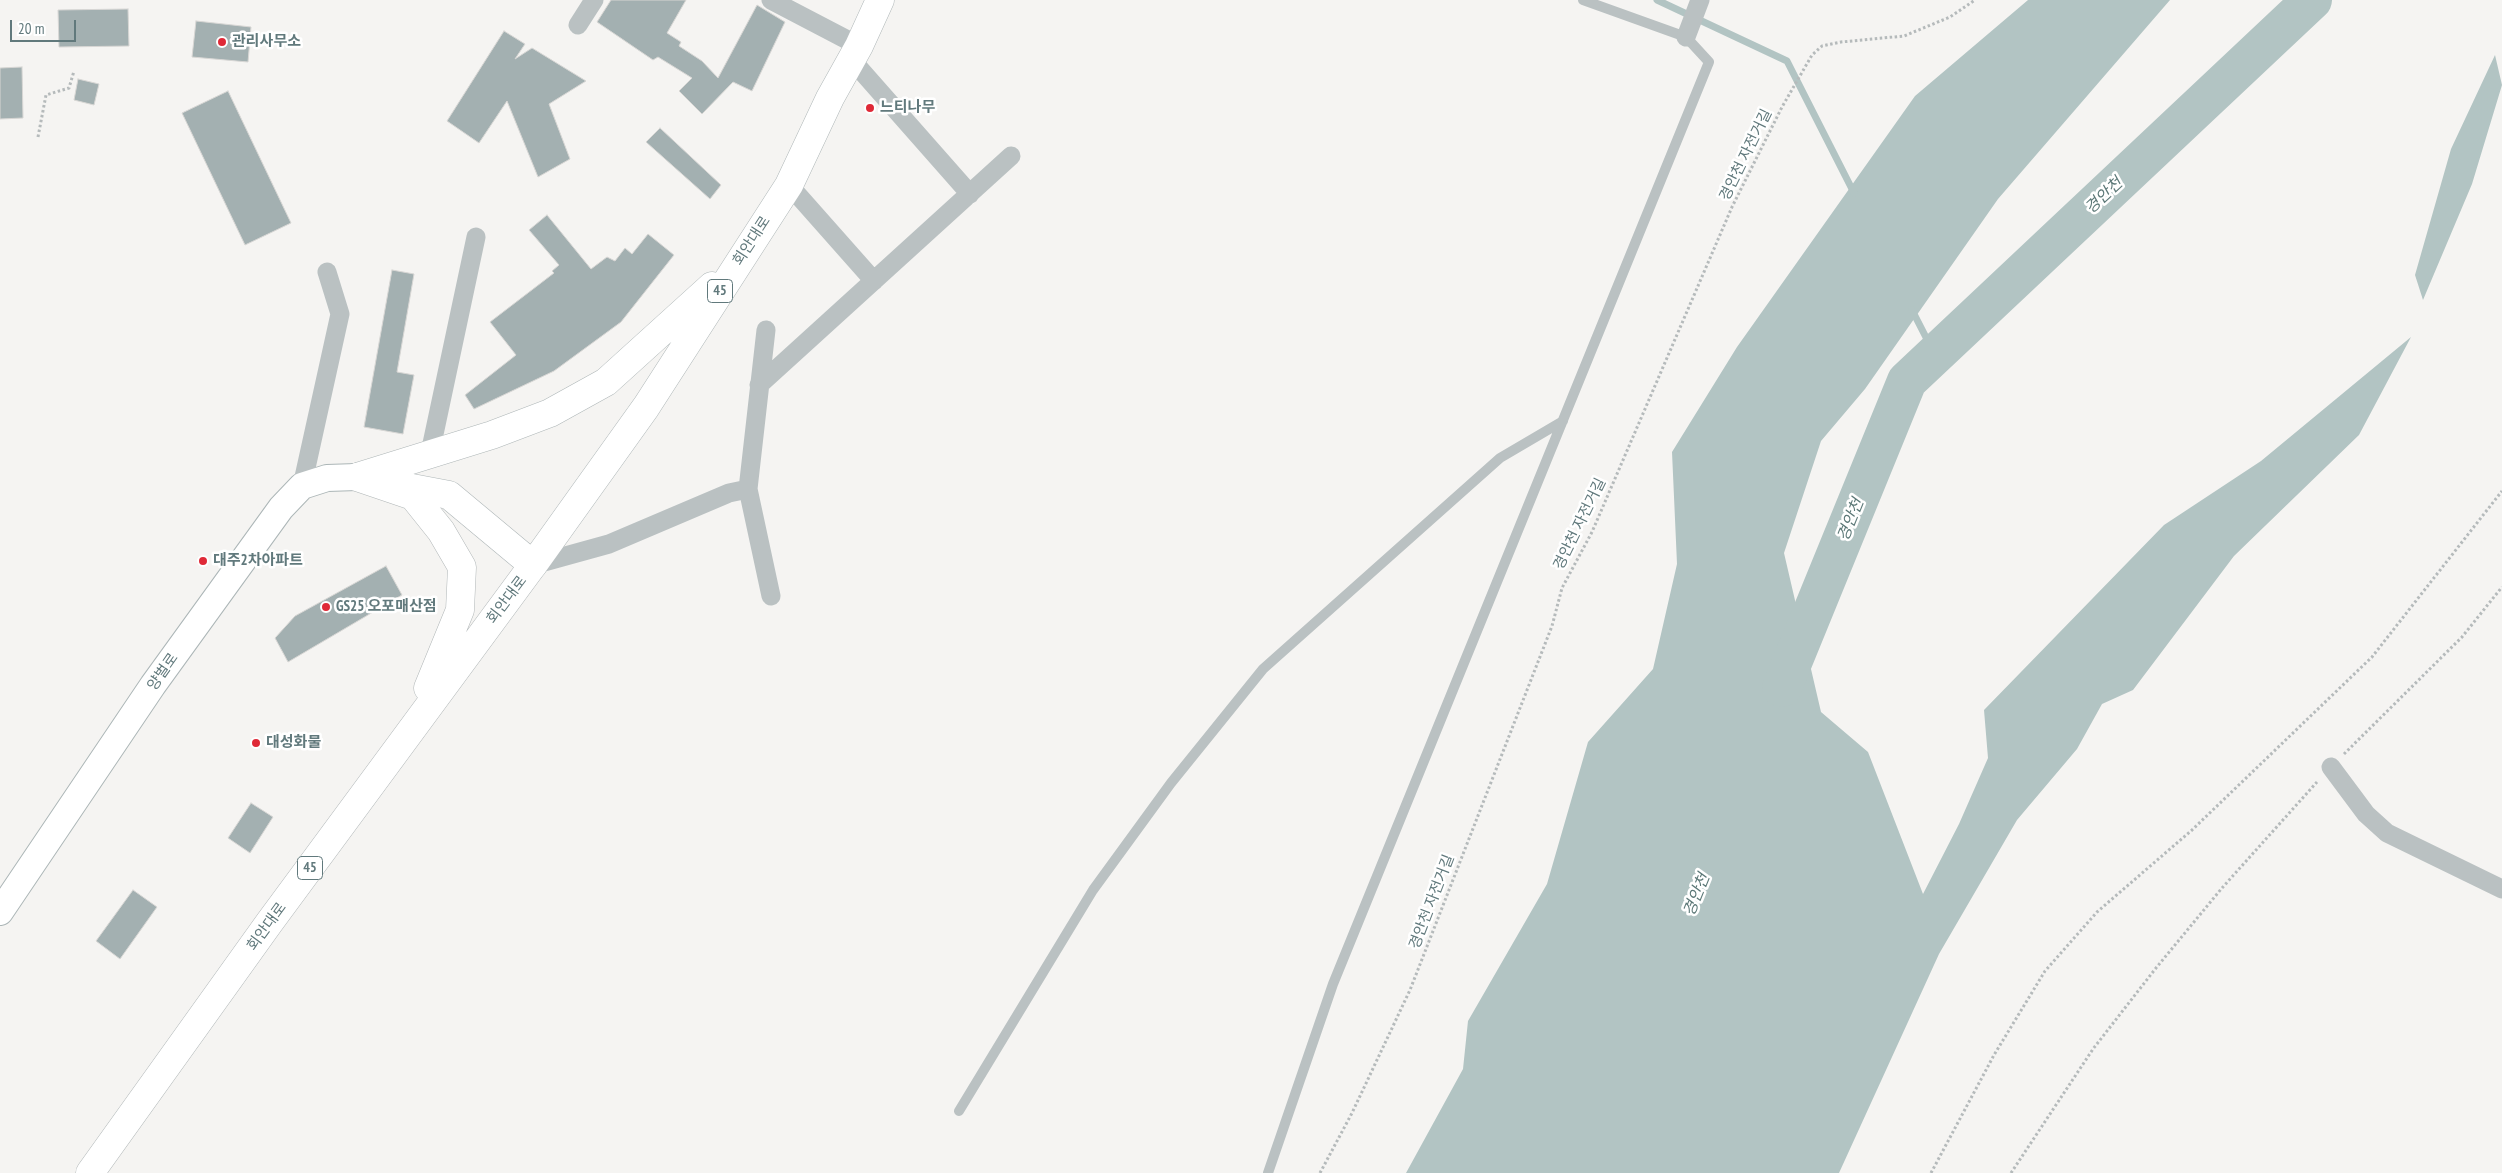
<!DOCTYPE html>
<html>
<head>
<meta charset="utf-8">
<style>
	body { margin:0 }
	#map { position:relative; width:2502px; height:1173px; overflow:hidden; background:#f5f4f2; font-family:"PT Sans Narrow",sans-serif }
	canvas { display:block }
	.scale { position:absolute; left:10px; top:20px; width:66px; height:22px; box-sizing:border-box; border:2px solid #61797c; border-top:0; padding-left:6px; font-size:15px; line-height:18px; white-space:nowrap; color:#61797c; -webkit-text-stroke:4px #fff; paint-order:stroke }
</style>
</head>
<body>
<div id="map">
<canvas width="2502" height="1173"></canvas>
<div class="scale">20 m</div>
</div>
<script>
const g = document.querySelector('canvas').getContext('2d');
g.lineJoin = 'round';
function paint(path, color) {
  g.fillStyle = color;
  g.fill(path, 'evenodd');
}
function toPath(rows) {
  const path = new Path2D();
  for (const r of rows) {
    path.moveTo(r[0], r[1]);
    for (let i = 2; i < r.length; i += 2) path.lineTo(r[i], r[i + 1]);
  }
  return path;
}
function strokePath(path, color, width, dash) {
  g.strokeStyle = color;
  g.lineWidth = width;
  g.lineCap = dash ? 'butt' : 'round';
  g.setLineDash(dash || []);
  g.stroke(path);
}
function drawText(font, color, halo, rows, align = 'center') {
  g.font = font + ' "PT Sans Narrow","Noto Sans KR",sans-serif';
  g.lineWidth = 5;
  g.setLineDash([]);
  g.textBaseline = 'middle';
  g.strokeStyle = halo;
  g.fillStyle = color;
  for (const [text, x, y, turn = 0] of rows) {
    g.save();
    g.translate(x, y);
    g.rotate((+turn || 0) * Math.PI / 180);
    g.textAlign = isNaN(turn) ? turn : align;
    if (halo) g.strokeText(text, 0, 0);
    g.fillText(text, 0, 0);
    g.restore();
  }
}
paint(toPath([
	[2028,0,2170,0,1998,199,1865,389,1821,441,1784,553,1821,712,1868,752,1923,894,1959,824,1988,758,1984,710,2164,525,2261,461,2411,337,2359,435,2234,556,2133,690,2102,704,2077,749,2017,820,1939,954,1839,1173,1406,1173,1463,1069,1468,1021,1547,884,1588,742,1653,669,1677,564,1672,452,1737,347,1915,96],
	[2495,55,2502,85,2472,184,2423,300,2415,275,2451,149]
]), '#b2c4c3');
strokePath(toPath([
	[1657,0,1787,61,1854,193],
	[1912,310,1934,353]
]), '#b2c4c3', 7);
strokePath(toPath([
	[1782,687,1907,381,2312,0]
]), '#b2c4c3', 40);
const building = toPath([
	[611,0,686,0,667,33,681,42,679,46,702,61,718,78,757,5,785,22,752,91,733,82,702,114,679,91,692,78,658,57,653,60,597,22,611,0],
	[128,9,129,46,59,47,58,10,128,9],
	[196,21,251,27,248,62,192,57,196,21],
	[504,31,525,44,515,59,532,48,586,81,549,104,570,159,538,177,507,101,479,143,447,121,504,31],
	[22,67,23,118,0,119,0,68,22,67],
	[78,79,99,84,94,105,74,100,78,79],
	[228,91,291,223,245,245,182,113,228,91],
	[660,128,721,185,710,199,646,142,660,128],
	[547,215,591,269,607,257,615,261,625,248,632,254,648,234,674,255,621,322,554,371,474,409,465,395,516,355,490,322,554,273,552,271,559,265,529,230,547,215],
	[392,270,414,274,397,372,414,375,403,434,364,427,392,270],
	[386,566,402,595,288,662,275,638,295,616,386,566],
	[251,803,273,817,250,853,228,838,251,803],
	[133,890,157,907,120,959,96,941,133,890]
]);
paint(building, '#a3b0b1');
strokePath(building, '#d7d6d4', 1);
const secondary = toPath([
	[0,912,153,685,281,508,302,486,327,478,357,477]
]);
const primary = toPath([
	[360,476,492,435,550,413,606,382,712,286],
	[391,484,449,495,533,565,646,407,789,185,830,98,859,46,880,0]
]);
const highway = toPath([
	[357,477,413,496,441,531,462,567,460,610,428,688],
	[90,1173,269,923,533,565]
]);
strokePath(secondary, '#acb6b7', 28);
strokePath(primary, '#aeb6b7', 29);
strokePath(highway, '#b0b6b7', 29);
strokePath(toPath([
	[38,137,46,95,69,88,74,71],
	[2344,754,2462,637,2502,587],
	[1320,1173,1352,1113,1410,990,1552,626,1562,588,1592,532,1732,207,1782,107,1812,55,1822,46,1841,42,1904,36,1950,17,1975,0],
	[1931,1173,1994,1055,2045,971,2097,912,2192,830,2372,657,2502,491],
	[2011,1173,2093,1049,2156,968,2222,888,2317,782]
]), '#b5babb', 3, [2.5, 2.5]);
strokePath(toPath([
	[959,1111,1093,890,1171,783,1263,669,1500,458,1563,421],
	[1268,1173,1333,984,1709,62,1686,37,1583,0]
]), '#bac1c2', 10);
strokePath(toPath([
	[771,0,859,46],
	[578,25,594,0],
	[1686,37,1700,0],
	[851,59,970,194],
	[789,185,874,281],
	[759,385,1011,156],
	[430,453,476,237],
	[302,486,340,314,327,272],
	[748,489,766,330],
	[533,565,609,544,729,493,748,489,771,596],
	[2331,767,2366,814,2387,833,2502,889]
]), '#bac1c2', 19);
strokePath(secondary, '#fff', 26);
strokePath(primary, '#fff', 28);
strokePath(highway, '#fff', 28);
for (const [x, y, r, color] of [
	[222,42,5,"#df2937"],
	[870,108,5,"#df2937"],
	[203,561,5,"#df2937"],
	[326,607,5,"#df2937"],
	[256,743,5,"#df2937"]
]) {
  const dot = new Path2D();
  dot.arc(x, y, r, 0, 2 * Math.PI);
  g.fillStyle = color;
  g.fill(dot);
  strokePath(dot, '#fff', 2);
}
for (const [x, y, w] of [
	[720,291,25],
	[310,868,25]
]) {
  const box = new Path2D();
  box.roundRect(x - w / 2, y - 11.5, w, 23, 4);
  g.fillStyle = '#fff';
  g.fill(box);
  strokePath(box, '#61797c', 1);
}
drawText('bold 14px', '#61797c', null, [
	["45",720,291],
	["45",310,868]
]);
drawText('bold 15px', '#61797c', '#fff', [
	["관리사무소",232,42],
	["느티나무",880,108],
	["대주2차아파트",213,561],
	["GS25 오포매산점",336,607],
	["대성화물",266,743]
], 'left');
drawText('15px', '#61797c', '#fff', [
	["경안천 자전거길",1746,155,-64],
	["회안대로",752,241,-57],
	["경안천 자전거길",1580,524,-64],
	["회안대로",507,600,-53],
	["양벌로",163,672,-55],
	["경안천 자전거길",1432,902,-69],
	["회안대로",267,927,-54]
]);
drawText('italic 16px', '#5c7877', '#fff', [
	["경안천",2104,196,-43],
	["경안천",1851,520,-68],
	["경안천",1697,895,-68]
]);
</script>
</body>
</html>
